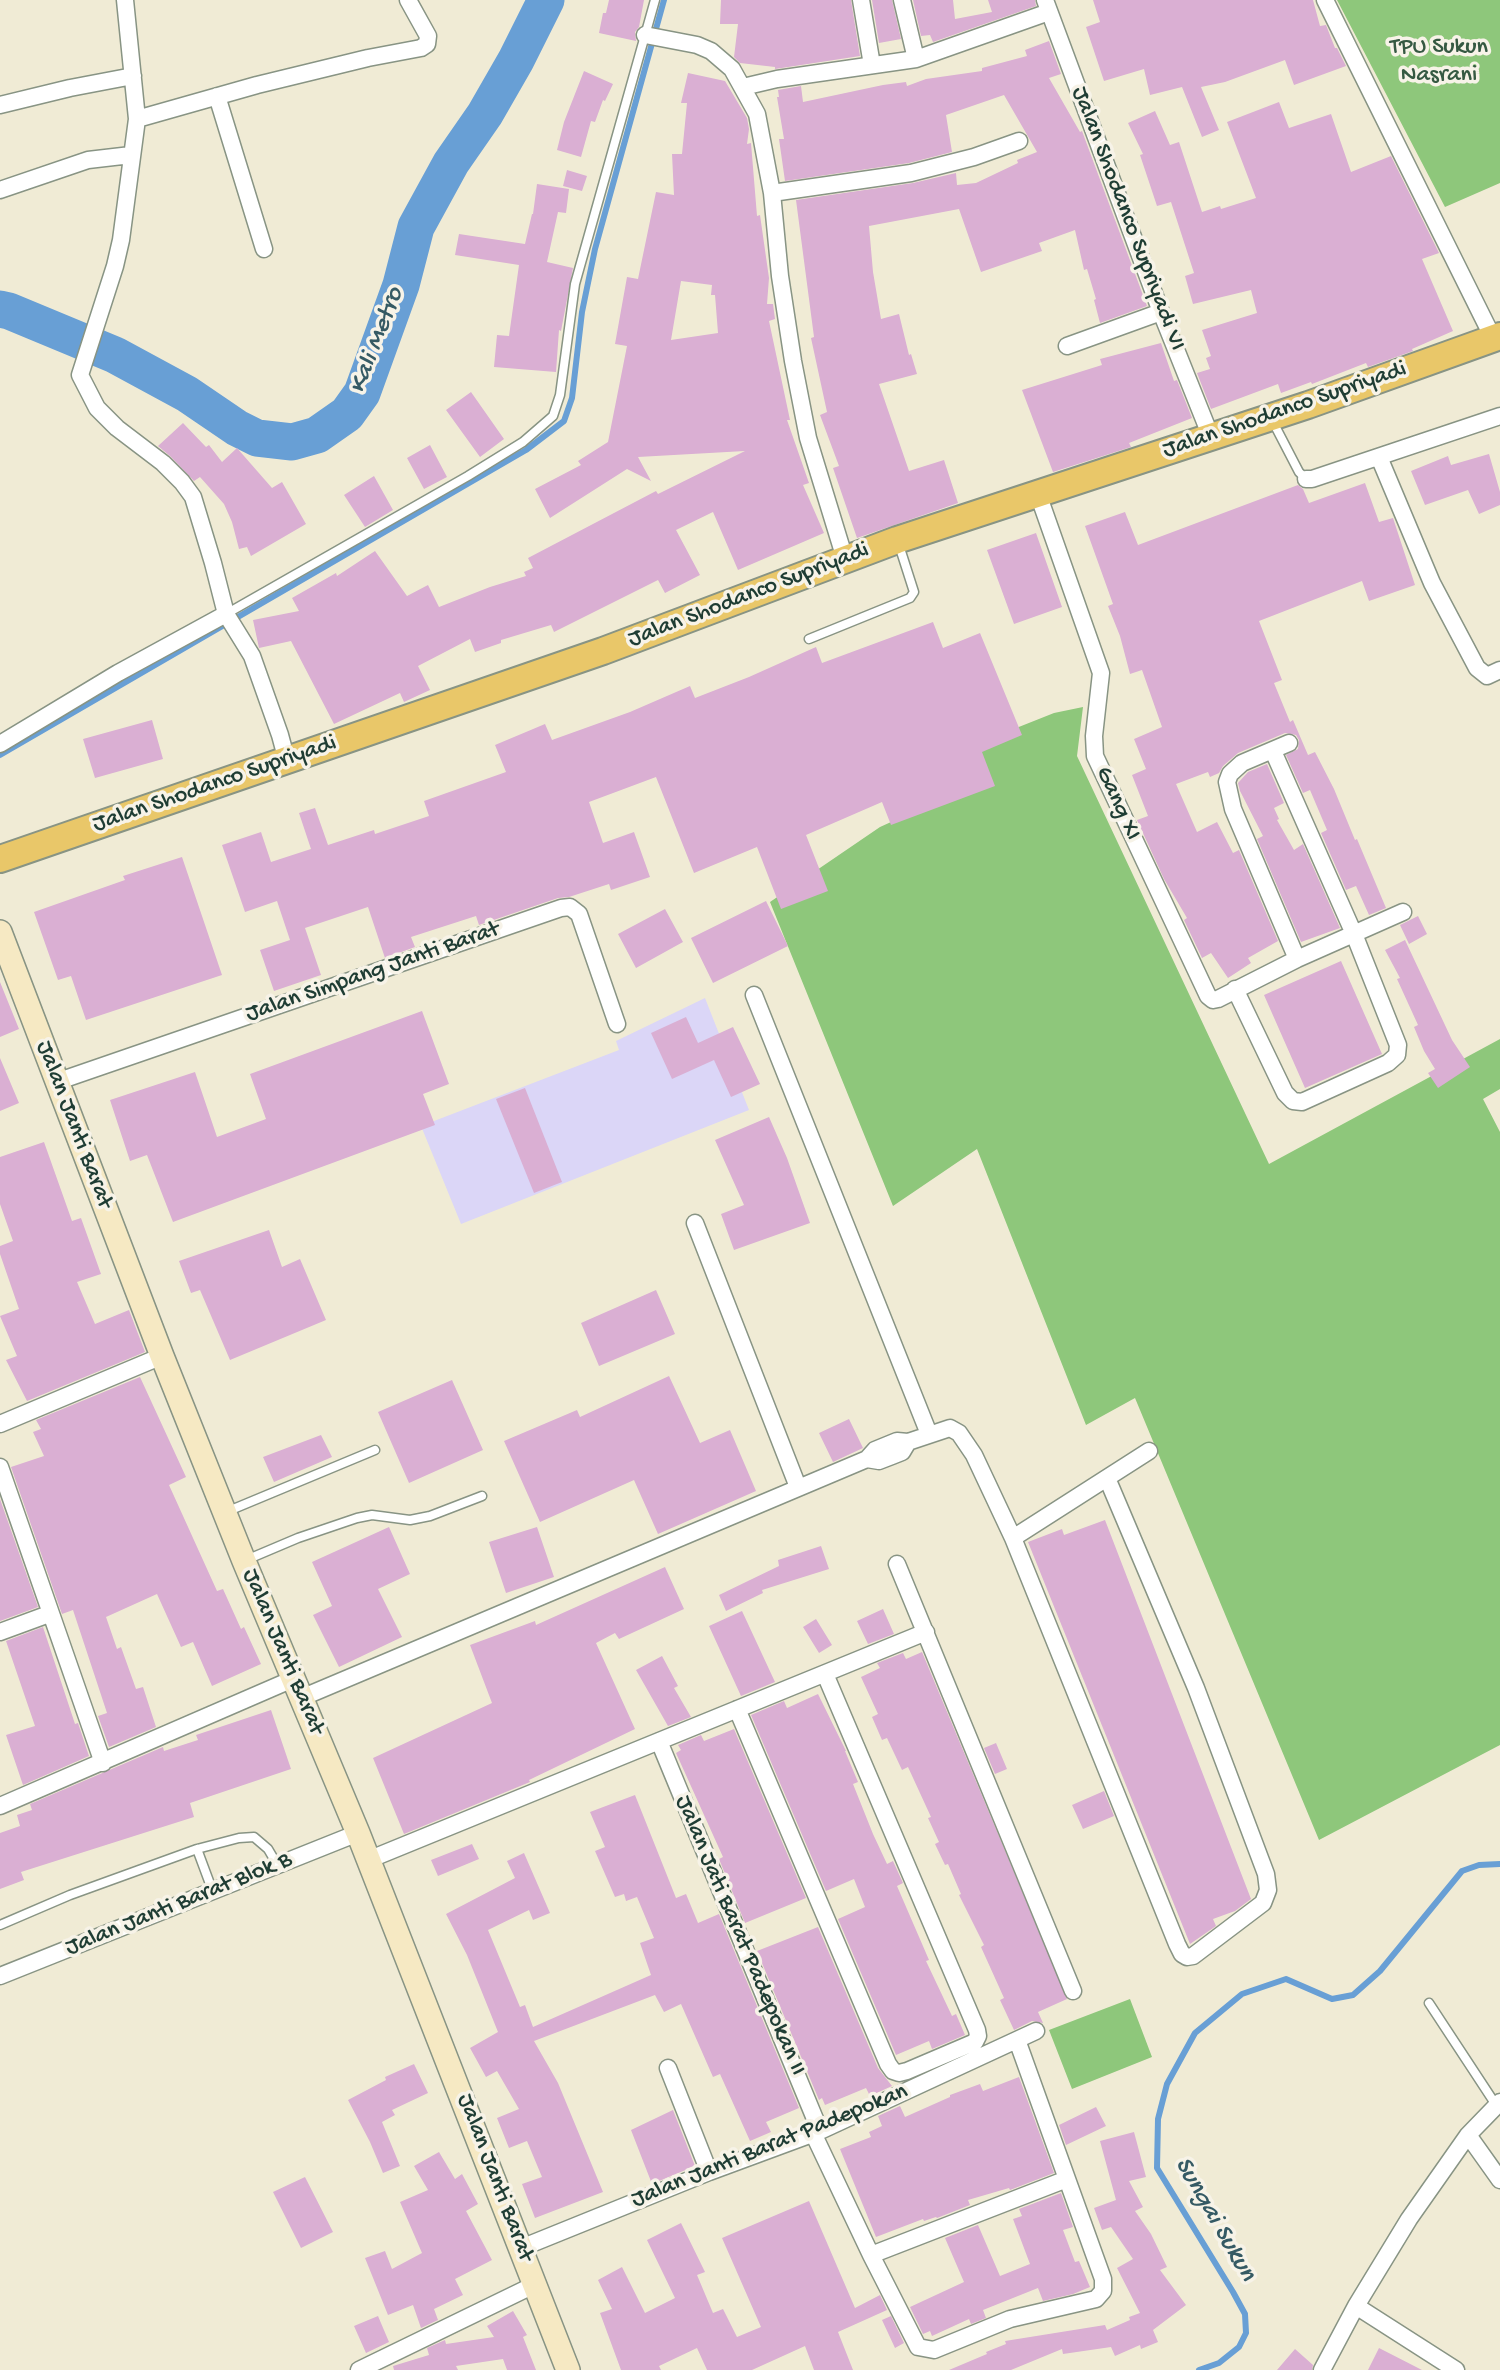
<!DOCTYPE html>
<html>
<head>
<meta charset="utf-8">
<style>
	body { margin:0 }
	canvas { display:block; background:#f0ebd5 }
</style>
</head>
<body>
<canvas width="1500" height="2370"></canvas>
<script>
const g = document.querySelector('canvas').getContext('2d');
g.lineJoin = 'round';
function paint(path, color) {
  g.fillStyle = color;
  g.fill(path, 'evenodd');
}
function toPath(rows) {
  const path = new Path2D();
  for (const r of rows) {
    path.moveTo(r[0], r[1]);
    for (let i = 2; i < r.length; i += 2) path.lineTo(r[i], r[i + 1]);
  }
  return path;
}
function strokePath(path, color, width, dash) {
  g.strokeStyle = color;
  g.lineWidth = width;
  g.lineCap = dash ? 'butt' : 'round';
  g.setLineDash(dash || []);
  g.stroke(path);
}
function drawText(font, color, halo, rows, align = 'center') {
  g.font = font + ' "Gochi Hand",sans-serif';
  g.lineWidth = 7;
  g.setLineDash([]);
  g.textBaseline = 'middle';
  g.strokeStyle = halo;
  g.fillStyle = color;
  for (const [text, x, y, turn = 0] of rows) {
    g.save();
    g.translate(x, y);
    g.rotate((+turn || 0) * Math.PI / 180);
    g.textAlign = isNaN(turn) ? turn : align;
    if (halo) g.strokeText(text, 0, 0);
    g.fillText(text, 0, 0);
    g.restore();
  }
}
paint(toPath([
	[705,998,749,1110,461,1224,421,1126,619,1050,616,1041]
]), '#dbd6f7');
paint(toPath([
	[1337,0,1500,0,1500,183,1445,207],
	[1083,707,1077,756,1269,1164,1500,1039,1500,1089,1483,1099,1500,1132,1500,1745,1319,1840,1135,1398,1086,1425,977,1149,893,1206,770,902,880,827,975,784,981,742,1054,713],
	[1130,1999,1152,2057,1072,2089,1049,2030]
]), '#8ec77b');
strokePath(toPath([
	[0,755,526,450,564,421,572,398,582,312,595,249,664,0],
	[1199,2370,1219,2363,1239,2347,1246,2333,1245,2314,1233,2292,1157,2168,1158,2119,1167,2084,1195,2033,1242,1994,1286,1979,1332,1999,1353,1995,1380,1971,1462,1871,1479,1865,1500,1864]
]), '#689fd5', 6);
strokePath(toPath([
	[0,309,9,311,115,355,187,394,237,428,257,438,292,442,317,435,347,414,362,393,401,285,416,227,451,163,485,114,516,60,546,0]
]), '#689fd5', 37);
paint(toPath([
	[609,0,644,0,639,27,635,32,636,41,599,33,603,13,606,13],
	[721,0,851,0,860,56,775,69,775,67,740,63,734,57,738,24,720,24],
	[872,0,892,0,901,39,879,43],
	[913,0,953,0,955,19,992,12,988,0,1035,0,1036,6,933,42,930,35,921,36],
	[1093,0,1313,0,1320,26,1326,25,1335,48,1337,48,1346,66,1294,85,1285,60,1225,82,1201,87,1219,130,1202,137,1182,87,1150,95,1144,69,1104,81,1086,27,1100,22],
	[1049,41,1061,74,1049,78,1080,132,1082,131,1147,306,1100,323,1094,300,1096,299,1087,269,1084,270,1075,230,1039,243,1042,251,981,272,959,209,869,226,873,272,881,319,899,314,909,355,911,354,917,374,879,384,909,471,944,460,958,503,857,538,833,468,839,466,820,415,827,412,811,338,814,337,796,200,913,183,956,173,957,185,976,183,1018,163,1017,160,1037,152,1004,95,946,115,952,152,909,163,785,181,779,139,784,139,777,97,779,97,778,90,801,86,803,102,883,85,906,82,907,86,926,79,982,71,982,68,1027,56,1025,50],
	[584,71,613,84,605,101,603,100,595,122,591,121,581,157,557,150,564,122],
	[688,73,725,81,747,118,749,129,747,144,751,143,757,216,760,215,769,278,767,304,773,304,775,319,769,321,790,420,787,420,809,483,803,485,824,533,738,570,713,512,676,530,700,575,665,593,658,580,554,632,551,625,501,640,501,643,475,652,470,639,418,666,430,690,404,702,400,693,334,724,291,641,259,648,253,620,299,611,292,598,336,573,337,576,375,551,407,596,428,585,439,607,490,587,526,576,524,572,533,568,528,558,656,491,658,494,745,451,638,457,651,481,627,469,550,518,535,489,581,465,578,461,608,442,627,346,615,344,627,277,638,279,656,192,674,195,672,154,682,154,687,103,681,103],
	[681,281,712,285,711,295,715,295,718,333,671,340],
	[1279,102,1289,128,1331,114,1351,172,1391,156,1439,253,1422,259,1453,331,1412,349,1413,351,1368,367,1366,363,1312,384,1311,382,1281,393,1278,384,1211,409,1197,373,1210,369,1206,358,1211,356,1202,330,1257,313,1251,290,1193,304,1185,276,1194,273,1171,202,1157,206,1140,155,1143,154,1128,123,1155,111,1170,145,1179,142,1202,212,1220,206,1221,209,1256,198,1227,122],
	[567,170,587,176,582,191,563,186],
	[537,184,569,189,566,213,558,212,547,262,573,268,561,331,559,330,556,372,494,367,497,335,509,336,519,265,455,255,459,234,525,244,532,214,533,214],
	[1161,343,1174,381,1177,380,1192,418,1129,443,1131,447,1053,472,1022,390,1102,365,1100,359],
	[471,392,504,439,480,457,446,410],
	[183,423,206,447,209,445,222,462,237,448,272,488,282,482,306,524,251,556,247,547,239,549,232,522,224,504,200,477,194,481,170,456,158,446],
	[430,445,447,477,424,489,407,458],
	[1489,454,1500,492,1500,505,1479,514,1468,490,1425,505,1411,471,1448,456,1451,465],
	[374,476,393,510,365,527,344,495],
	[1365,483,1379,522,1393,518,1415,585,1369,601,1362,581,1259,621,1282,680,1274,683,1290,722,1293,720,1308,755,1315,752,1334,789,1355,840,1357,839,1386,908,1369,915,1356,886,1346,890,1321,833,1327,830,1310,790,1303,793,1286,755,1298,749,1299,740,1296,735,1285,733,1238,753,1223,766,1219,773,1210,777,1208,772,1176,784,1197,832,1217,822,1233,853,1239,850,1278,941,1248,958,1251,963,1228,978,1211,953,1202,958,1184,920,1187,918,1164,879,1137,820,1148,816,1132,775,1146,769,1134,739,1162,727,1142,670,1130,674,1120,636,1108,606,1113,604,1085,526,1125,512,1138,545,1298,485,1303,489,1309,503],
	[1036,533,1062,607,1014,624,987,550],
	[933,622,943,648,980,633,1022,735,982,752,995,786,891,825,882,802,806,835,828,891,781,909,757,847,694,873,656,777,589,802,603,843,634,832,650,877,611,890,609,884,569,897,558,898,479,925,476,916,411,937,415,947,385,958,368,907,305,928,321,975,274,991,260,950,290,940,277,901,245,912,222,845,261,832,271,862,311,849,299,813,315,808,328,845,374,830,375,834,429,816,424,801,506,772,495,745,545,724,552,740,630,712,690,686,695,698,749,677,816,647,822,663],
	[152,720,163,759,95,778,83,739],
	[1267,764,1284,803,1274,808,1279,819,1277,820,1294,850,1303,844,1340,928,1301,942,1257,839,1263,836,1240,791,1238,783,1248,772],
	[182,857,222,975,86,1020,71,976,58,980,34,912,125,880,123,876],
	[766,901,788,946,713,983,691,938],
	[665,909,683,942,636,968,618,934],
	[1418,916,1427,934,1409,944,1400,925],
	[1405,940,1452,1040,1470,1067,1438,1088,1428,1073,1435,1069,1424,1051,1414,1027,1418,1025,1397,979,1400,978,1385,950],
	[1341,961,1382,1054,1305,1088,1264,995],
	[0,982,19,1029,0,1037],
	[422,1011,449,1084,423,1094,435,1125,173,1222,147,1155,130,1161,110,1100,195,1072,217,1137,266,1119,250,1074],
	[686,1017,698,1043,733,1027,760,1084,731,1097,714,1060,672,1079,651,1033],
	[0,1058,19,1103,0,1111],
	[525,1088,562,1182,534,1193,496,1099],
	[769,1117,787,1158,810,1223,734,1250,721,1214,744,1205,715,1140],
	[44,1142,72,1221,81,1218,101,1274,77,1282,95,1324,129,1310,145,1352,27,1401,6,1360,17,1356,0,1316,19,1309,0,1254,0,1246,13,1241,0,1204,0,1157],
	[269,1230,282,1267,300,1259,326,1320,230,1360,200,1290,191,1293,179,1261],
	[656,1290,675,1334,599,1366,581,1323],
	[669,1376,700,1443,730,1430,756,1491,658,1534,634,1480,540,1522,504,1441,577,1410,580,1417],
	[140,1377,186,1477,169,1485,217,1591,223,1589,241,1629,244,1627,261,1664,212,1686,193,1642,181,1647,157,1594,106,1617,117,1649,121,1647,136,1689,143,1687,156,1727,109,1747,98,1716,107,1713,73,1610,62,1614,11,1467,44,1456,33,1432,41,1429,36,1420],
	[452,1380,483,1450,409,1483,378,1412],
	[849,1419,863,1448,833,1462,819,1433],
	[321,1435,332,1457,274,1482,263,1457],
	[0,1499,38,1607,0,1621],
	[1105,1520,1251,1899,1235,1911,1213,1919,1216,1926,1190,1944,1028,1542,1062,1529,1064,1535],
	[389,1527,410,1574,378,1589,402,1637,339,1667,313,1615,332,1606,312,1562],
	[537,1527,554,1577,506,1593,489,1542],
	[821,1546,829,1569,762,1590,763,1593,726,1611,719,1595,779,1566,778,1560],
	[665,1567,684,1609,619,1639,615,1633,596,1643,635,1729,529,1780,530,1782,404,1834,373,1758,492,1703,470,1645,535,1621,536,1625],
	[883,1609,894,1634,868,1644,857,1621],
	[742,1611,775,1682,741,1696,709,1626],
	[816,1619,832,1645,819,1653,803,1627],
	[43,1627,75,1724,78,1723,89,1756,23,1785,6,1735,35,1726,6,1641],
	[922,1652,1067,1999,1038,2012,1043,2023,1032,2021,1014,2030,1000,2000,1004,1998,981,1947,984,1945,959,1895,961,1894,948,1864,945,1865,935,1844,939,1842,928,1818,931,1817,908,1767,902,1770,887,1738,882,1740,872,1717,878,1714,861,1677,880,1668,877,1663,903,1653,906,1659],
	[662,1656,678,1686,674,1688,691,1717,668,1726,636,1670],
	[818,1694,846,1751,845,1751,858,1782,853,1784,873,1834,887,1864,893,1861,903,1883,897,1886,929,1960,926,1961,952,2016,956,2014,965,2035,932,2049,929,2041,896,2055,838,1919,865,1907,854,1879,826,1891,751,1715,784,1701,787,1708],
	[271,1710,291,1769,190,1803,194,1817,21,1872,24,1880,0,1889,0,1833,20,1826,17,1815,32,1810,30,1804,163,1747,164,1751,198,1740,196,1735],
	[734,1729,806,1898,745,1923,719,1859,723,1857,676,1753,681,1750,678,1745,701,1735,704,1741],
	[996,1743,1007,1769,995,1774,984,1748],
	[1104,1791,1114,1816,1083,1829,1072,1805],
	[635,1795,676,1898,686,1894,698,1923,719,1914,799,2108,766,2122,771,2132,750,2141,720,2074,713,2077,681,2004,664,2012,655,1995,534,2041,558,2083,603,2192,535,2218,522,2184,542,2177,527,2141,509,2148,497,2118,519,2109,497,2071,486,2077,470,2048,498,2032,467,1955,446,1914,515,1878,507,1861,524,1853,550,1913,533,1920,529,1910,488,1930,520,2007,525,2005,533,2027,651,1975,640,1943,654,1938,637,1897,626,1901,624,1894,615,1897,595,1851,605,1847,590,1812],
	[472,1844,479,1859,438,1876,431,1860],
	[818,1927,878,2068,892,2086,870,2096,866,2088,825,2105,822,2098,819,2100,757,1951],
	[414,2064,428,2093,392,2110,395,2115,382,2122,400,2166,383,2173,370,2142,348,2100,386,2080,385,2077],
	[1019,2077,1054,2173,1010,2190,1009,2188,968,2200,970,2205,937,2218,936,2217,924,2221,923,2219,876,2237,840,2149,871,2137,869,2132,882,2126,878,2116,900,2106,905,2117,950,2097,950,2095,980,2084,983,2091],
	[1096,2107,1106,2126,1066,2145,1059,2125],
	[673,2110,695,2166,652,2184,631,2130],
	[1134,2132,1146,2177,1129,2181,1143,2207,1135,2211,1151,2234,1167,2267,1160,2270,1186,2305,1153,2330,1158,2342,1141,2349,1140,2345,1115,2356,1111,2347,1063,2354,1062,2349,1011,2370,949,2370,987,2354,986,2352,1006,2344,1005,2341,1105,2325,1107,2330,1130,2320,1129,2317,1140,2313,1117,2268,1133,2259,1111,2227,1102,2230,1094,2208,1116,2200,1100,2141],
	[439,2152,455,2179,462,2174,478,2204,466,2211,492,2260,455,2279,463,2295,434,2309,438,2320,421,2328,413,2305,388,2315,365,2258,385,2251,392,2269,422,2253,400,2202,428,2190,414,2166],
	[305,2177,333,2232,301,2248,273,2192],
	[1061,2193,1073,2227,1063,2230,1075,2262,1079,2261,1090,2287,1073,2294,1043,2301,1038,2288,983,2310,986,2318,971,2324,969,2319,932,2336,930,2331,923,2334,910,2307,964,2282,945,2238,978,2225,1000,2276,1030,2264,1013,2219,1022,2216,1019,2209],
	[809,2201,855,2308,880,2295,887,2310,838,2332,853,2370,814,2370,805,2346,752,2370,707,2370,697,2348,659,2366,661,2370,621,2370,600,2313,612,2309,598,2280,622,2267,645,2313,675,2298,647,2240,681,2223,705,2272,697,2275,713,2313,723,2309,737,2337,761,2327,722,2238],
	[513,2311,527,2335,523,2337,536,2370,507,2370,503,2359,456,2366,458,2370,394,2370,393,2366,429,2355,427,2348,445,2340,446,2344,494,2337,487,2326],
	[378,2316,389,2342,366,2353,354,2326],
	[891,2316,904,2343,895,2348,882,2320],
	[1379,2348,1422,2370,1368,2370],
	[1295,2349,1313,2365,1312,2370,1277,2370]
]), '#daafd3');
const lane = toPath([
	[1272,420,1299,472,1306,479],
	[226,614,468,476,523,442,553,416,560,395,575,284,655,0],
	[809,639,910,598,914,592,898,542],
	[226,1512,375,1450],
	[246,1560,298,1538,357,1518,372,1515,410,1520,430,1516,482,1496],
	[197,1849,213,1892],
	[0,1925,70,1895,197,1849,239,1838,254,1837,268,1849,278,1866],
	[1429,2003,1496,2105]
]);
const street = toPath([
	[125,0,137,119,121,240,115,266,80,375,97,408,117,428,163,463,182,482,193,497,213,563,226,614,252,656,280,735,287,761],
	[861,0,872,65],
	[902,0,916,59],
	[1045,0,1161,312,1211,437],
	[1325,0,1493,338],
	[645,35,697,45,711,51,732,69,757,114,772,193,780,276,793,361,808,438,845,559],
	[743,87,777,79,916,59,1049,12],
	[217,96,264,249],
	[0,105,70,88,133,76],
	[137,119,257,85,368,58,421,48,427,44,428,36,408,0],
	[0,190,88,160,131,155],
	[772,193,911,173,974,157,1019,141],
	[1067,346,1161,312],
	[1379,457,1432,583,1477,668,1487,676,1500,670],
	[1306,479,1312,479,1500,416],
	[1038,494,1101,673,1094,736,1095,756,1208,996,1213,1000,1218,999,1297,959,1403,912],
	[1289,743,1242,763,1230,774,1227,782,1233,809,1297,959],
	[0,744,118,673,226,614],
	[1235,989,1285,1093,1293,1101,1302,1102,1388,1063,1397,1055,1398,1045,1354,934,1273,751],
	[754,995,929,1434],
	[56,1082,561,908,570,907,579,914,617,1024],
	[695,1223,798,1487],
	[0,1424,162,1356],
	[867,1459,879,1461,892,1456,902,1452,908,1442],
	[0,1467,103,1763],
	[1013,1538,1149,1451],
	[897,1564,1073,1991],
	[0,1632,49,1614],
	[301,1698,867,1459,875,1450,897,1441,908,1442,950,1428,959,1433,974,1455,1013,1538,1177,1944,1182,1954,1187,1957,1193,1956,1263,1903,1268,1890,1266,1874,1196,1688,1107,1478],
	[737,1709,888,2064,893,2071,899,2073,907,2071,975,2042,978,2036,977,2030,825,1674],
	[659,1741,820,2131],
	[0,1806,293,1679],
	[368,1860,926,1632],
	[0,1976,358,1833],
	[668,2068,709,2172],
	[813,2133,871,2255,918,2347,934,2350,1010,2319,1096,2299,1103,2291,1103,2279,1017,2040],
	[1468,2135,1500,2180],
	[521,2248,709,2172,820,2131,1036,2031],
	[871,2255,1067,2179],
	[1356,2306,1456,2370],
	[359,2370,536,2284],
	[1322,2370,1356,2306,1409,2219,1468,2135,1500,2102]
]);
const secondary = toPath([
	[0,932,162,1356,244,1561,358,1833,568,2370]
]);
const primary = toPath([
	[0,859,603,651,897,540,1308,405,1500,336]
]);
strokePath(lane, '#889484', 11);
strokePath(street, '#889484', 19);
strokePath(secondary, '#889484', 26);
strokePath(primary, '#889484', 30);
strokePath(lane, '#fff', 8);
strokePath(street, '#fff', 16);
strokePath(secondary, '#f6e9c3', 23);
strokePath(primary, '#e9c769', 26);
drawText('24px', '#355942', '#f7f3e8', [
	["TPU Sukun",1439,48],
	["Nasrani",1439,76]
]);
drawText('24px', '#1f3d34', '#f7f3e8', [
	["Jalan Shodanco Supriyadi VI",1127,219,69],
	["Jalan Shodanco Supriyadi",1285,411,-19],
	["Jalan Shodanco Supriyadi",749,596,-21],
	["Jalan Shodanco Supriyadi",215,785,-19],
	["Gang XI",1117,804,65],
	["Jalan Simpang Janti Barat",373,973,-19],
	["Jalan Janti Barat",73,1125,69],
	["Jalan Janti Barat",282,1652,67],
	["Jalan Janti Barat Blok B",179,1905,-22],
	["Jalan Jati Barat Padepokan II",739,1936,67],
	["Jalan Janti Barat Padepokan",770,2147,-22],
	["Jalan Janti Barat",494,2178,69]
]);
drawText('italic 26px', '#355a64', '#f7f3e8', [
	["Kali Metro",378,341,-69],
	["Sungai Sukun",1214,2220,60]
]);
</script>
</body>
</html>
